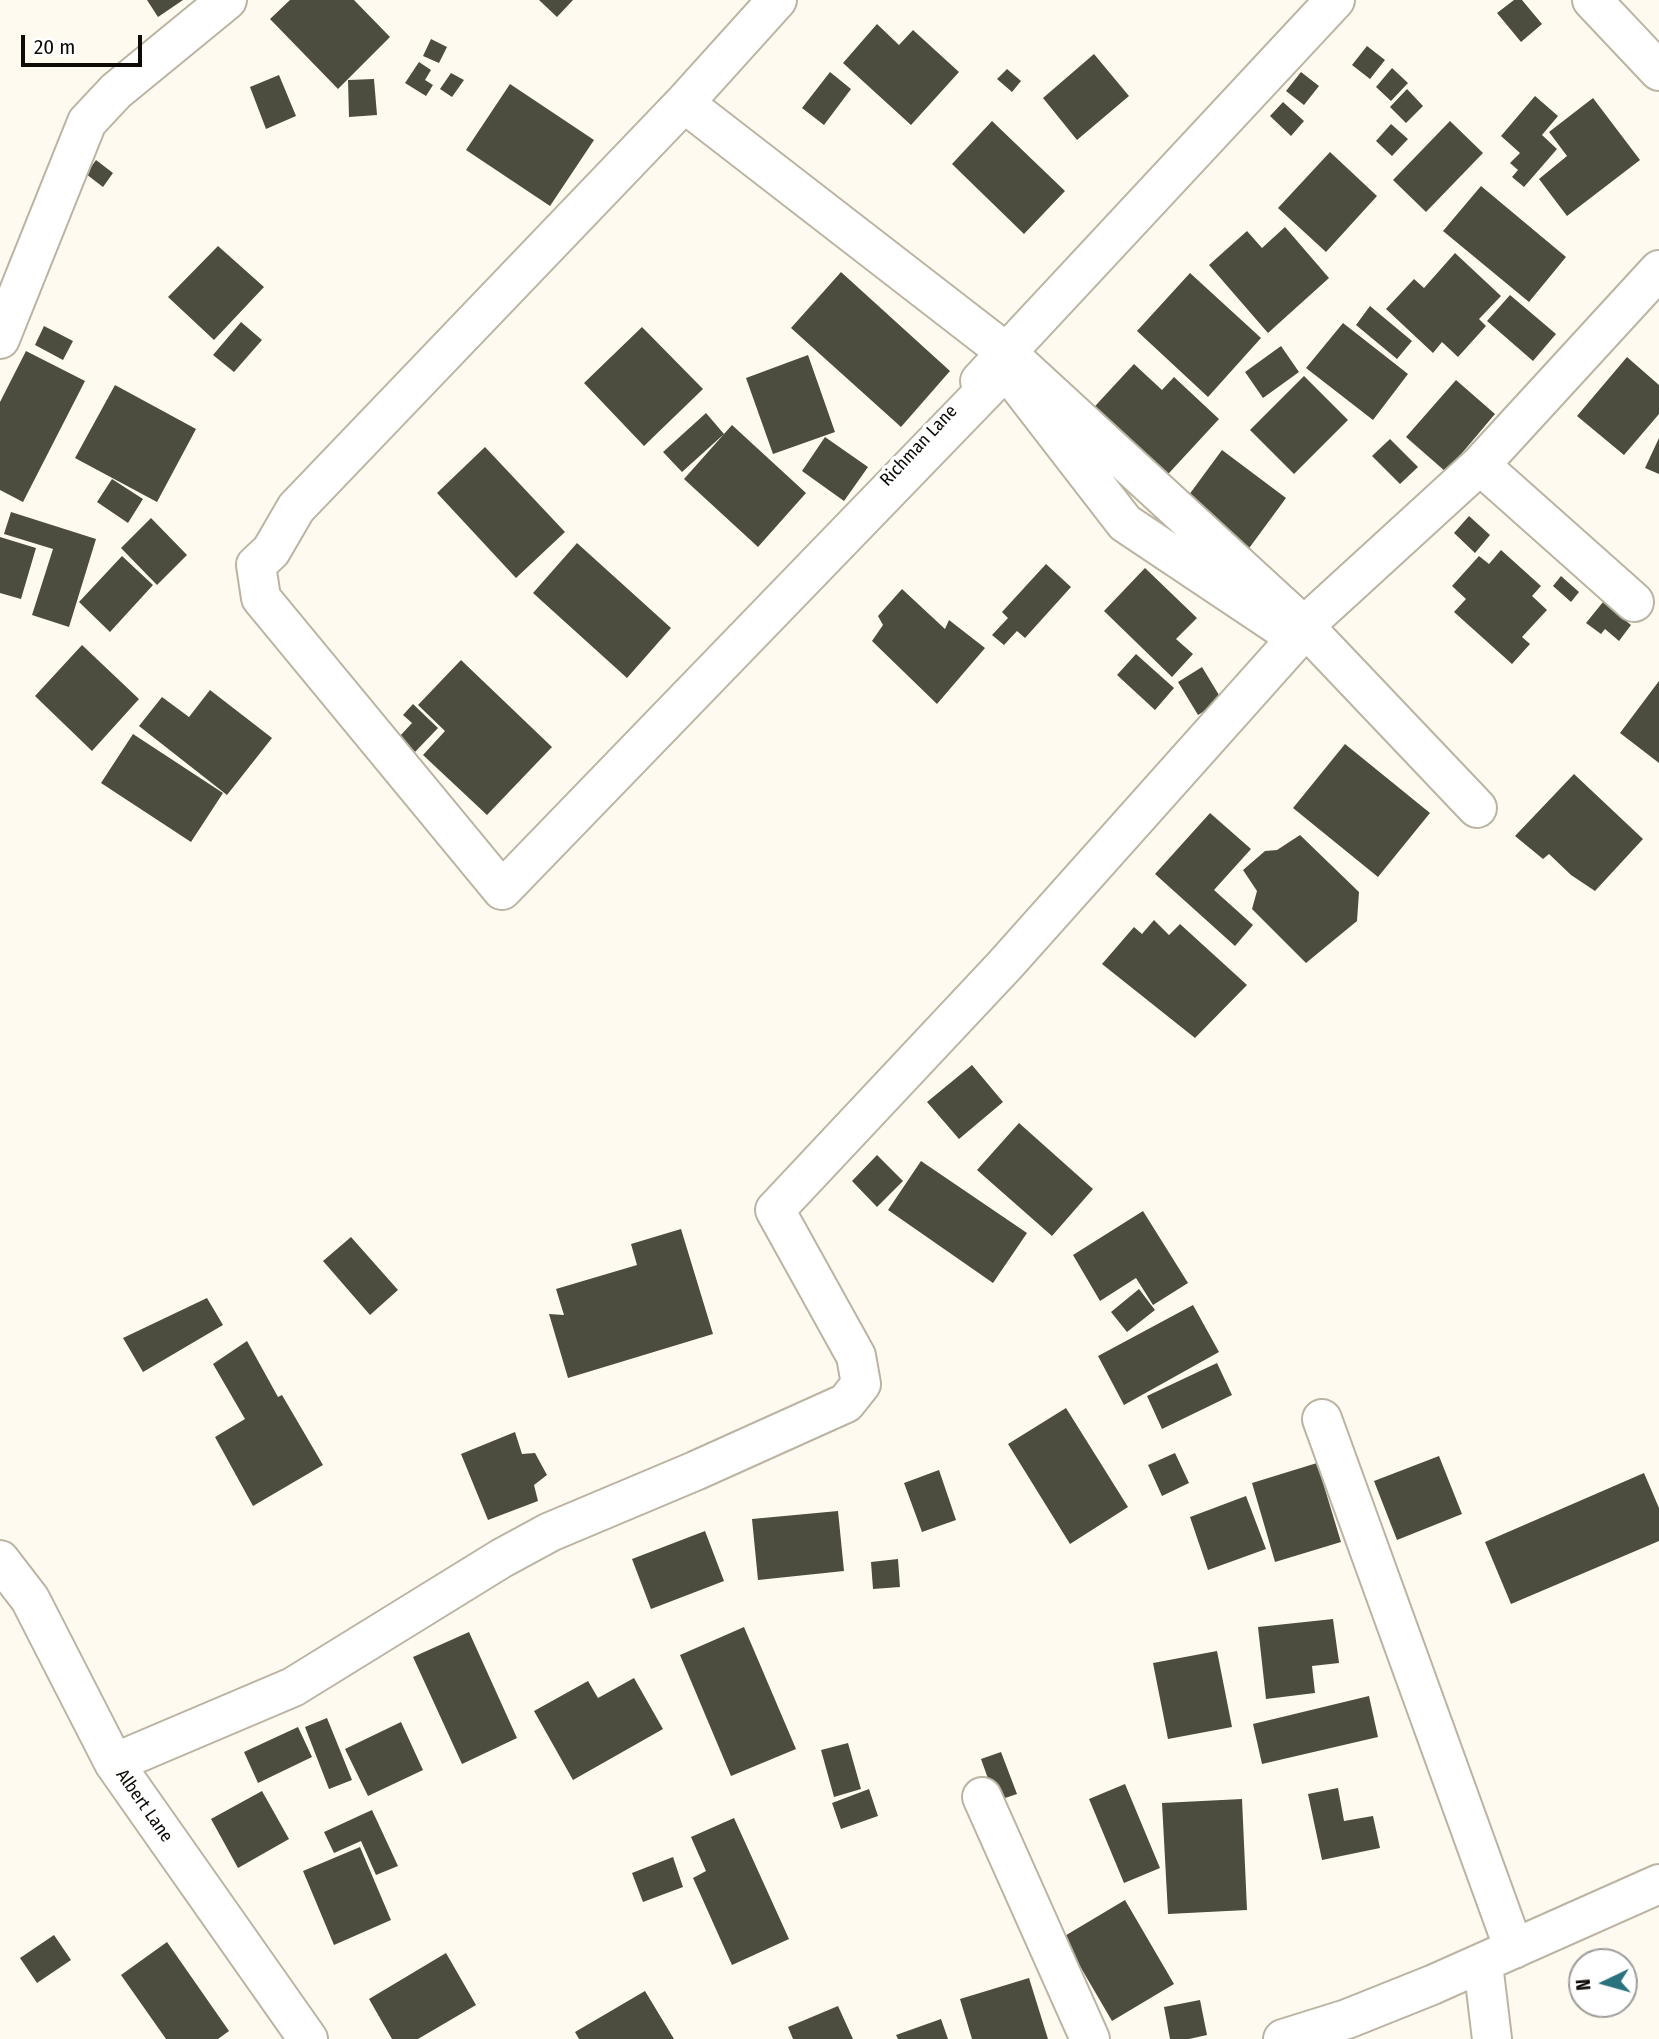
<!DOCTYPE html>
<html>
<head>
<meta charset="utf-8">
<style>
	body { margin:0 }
	#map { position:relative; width:1659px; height:2039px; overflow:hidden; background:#fffaf0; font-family:"Fira Sans Condensed",sans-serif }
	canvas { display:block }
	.north { position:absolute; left:1568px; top:1948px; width:70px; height:70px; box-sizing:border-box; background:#fff; border:2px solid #9f9d9b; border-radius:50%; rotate:265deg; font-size:19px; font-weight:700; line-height:28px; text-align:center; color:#0e0b06 }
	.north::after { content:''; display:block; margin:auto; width:24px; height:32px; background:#2b727f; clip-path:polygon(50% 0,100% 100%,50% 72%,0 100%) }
	.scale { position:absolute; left:21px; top:35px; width:121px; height:32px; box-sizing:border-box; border:4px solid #0e0b06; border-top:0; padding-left:9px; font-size:21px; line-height:24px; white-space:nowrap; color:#0e0b06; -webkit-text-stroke:5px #fff; paint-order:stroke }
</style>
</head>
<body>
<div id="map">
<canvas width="1659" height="2039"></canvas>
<div class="north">N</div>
<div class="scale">20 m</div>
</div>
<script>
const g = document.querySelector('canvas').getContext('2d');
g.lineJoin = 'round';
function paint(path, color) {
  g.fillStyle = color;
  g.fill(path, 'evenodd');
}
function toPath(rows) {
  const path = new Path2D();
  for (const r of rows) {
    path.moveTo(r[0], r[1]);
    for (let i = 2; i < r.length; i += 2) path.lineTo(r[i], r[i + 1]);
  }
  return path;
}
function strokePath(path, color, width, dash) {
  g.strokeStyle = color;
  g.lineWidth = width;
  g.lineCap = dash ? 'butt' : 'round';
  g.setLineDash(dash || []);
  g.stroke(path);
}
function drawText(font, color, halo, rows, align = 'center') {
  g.font = font + ' "Fira Sans Condensed",sans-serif';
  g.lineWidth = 7;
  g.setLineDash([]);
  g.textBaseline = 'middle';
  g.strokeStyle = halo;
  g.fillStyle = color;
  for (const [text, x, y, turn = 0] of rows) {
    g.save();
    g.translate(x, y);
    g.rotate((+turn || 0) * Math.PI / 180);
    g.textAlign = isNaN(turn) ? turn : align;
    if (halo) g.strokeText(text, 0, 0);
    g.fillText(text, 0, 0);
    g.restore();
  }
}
paint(toPath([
	[147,0,183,0,158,17],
	[290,0,354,0,390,37,338,89,270,19],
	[539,0,573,0,557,17],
	[1514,0,1522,0,1542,24,1521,42,1497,13],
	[877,24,899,45,913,30,959,72,911,125,843,63],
	[431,39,447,47,439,63,423,56],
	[1367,46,1385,60,1370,79,1352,65],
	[1094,54,1129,96,1077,140,1043,98],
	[419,62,431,70,425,80,433,85,426,96,405,83],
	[1392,68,1408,83,1391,101,1376,87],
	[1007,69,1021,81,1012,92,997,79],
	[830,72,851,89,824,125,802,108],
	[1301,72,1319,86,1304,105,1286,91],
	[451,73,464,80,452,97,440,89],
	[279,75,296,116,266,129,250,87],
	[374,79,377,115,349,117,348,80],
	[510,84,594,140,550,206,466,150],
	[1407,89,1423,106,1406,123,1390,107],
	[1535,96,1558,116,1542,135,1557,149,1524,187,1512,177,1518,170,1510,163,1520,153,1501,136],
	[1593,98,1640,160,1567,216,1539,179,1567,156,1549,132],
	[1283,102,1304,121,1291,136,1270,116],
	[992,121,1065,191,1024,234,952,164],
	[1450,121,1483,153,1426,212,1393,180],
	[1391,124,1408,139,1392,156,1376,141],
	[1330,152,1377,196,1326,252,1278,208],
	[96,160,113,173,103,187,86,174],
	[1481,186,1566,257,1529,302,1443,231],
	[1285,227,1329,278,1268,333,1209,265,1247,231,1262,248],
	[218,246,264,287,214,340,168,297],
	[1455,253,1501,296,1479,319,1486,326,1458,357,1442,342,1433,353,1386,309,1414,279,1424,288],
	[841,272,950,371,901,427,791,328],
	[1190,273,1261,338,1208,397,1137,331],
	[1510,295,1556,334,1533,361,1487,321],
	[1370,306,1412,341,1397,359,1356,325],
	[241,322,262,340,234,372,213,355],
	[1343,323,1408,374,1373,420,1306,368],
	[44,326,73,341,63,360,35,345],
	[642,327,703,389,644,446,584,383],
	[1281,346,1299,372,1263,398,1245,372],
	[26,351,85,381,23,502,0,490,0,402],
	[808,355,835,432,773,454,746,378],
	[1627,357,1659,385,1659,414,1624,455,1577,416],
	[1134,364,1162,390,1174,377,1219,419,1158,485,1085,417],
	[1304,376,1348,420,1294,474,1250,430],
	[1456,380,1495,414,1446,472,1406,437],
	[115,385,196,429,157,502,75,458],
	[706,413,724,434,682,472,663,452],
	[732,425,806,493,758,547,684,479],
	[825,437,868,467,844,501,802,471],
	[1659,438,1659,474,1645,468],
	[1390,439,1418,467,1400,484,1372,456],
	[485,447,565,532,516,578,437,493],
	[1222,450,1286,498,1247,551,1183,503],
	[112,479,143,499,128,523,97,502],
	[11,512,96,539,69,627,32,615,53,549,4,534],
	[1469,516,1490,535,1475,553,1454,533],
	[151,518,187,555,157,585,121,548],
	[0,537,36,548,21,599,0,593],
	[577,543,671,628,627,678,533,593],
	[1501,550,1541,586,1532,596,1547,610,1522,637,1530,644,1512,664,1454,612,1466,599,1452,586,1479,556,1489,564],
	[122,556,153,585,110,632,79,602],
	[1046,564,1071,587,1025,638,1017,631,1004,645,992,635,1008,618,1002,612],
	[1145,568,1197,618,1176,639,1193,654,1172,677,1104,611],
	[1561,576,1579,592,1571,602,1553,586],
	[902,589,945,629,949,620,985,648,937,704,872,641,883,625,878,616],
	[1603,602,1631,625,1619,641,1605,629,1601,634,1586,623],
	[82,645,139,699,92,751,35,696],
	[1136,654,1174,688,1155,710,1117,675],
	[461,660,552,747,487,815,423,755,445,731,418,705],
	[1202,667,1222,700,1198,715,1178,682],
	[1659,681,1659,763,1620,733],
	[210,690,272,738,227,795,139,726,162,697,189,717],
	[413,704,438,728,415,752,399,737,412,723,403,715],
	[133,734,223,793,191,842,101,783],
	[1345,744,1430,813,1378,877,1293,808],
	[1574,774,1643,839,1595,891,1571,875,1549,854,1543,859,1515,836],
	[1210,813,1251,849,1214,890,1253,925,1235,946,1155,874],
	[1300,835,1359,892,1357,921,1306,963,1252,909,1257,891,1243,870,1265,851,1277,850],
	[1154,920,1169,935,1180,924,1247,985,1195,1038,1102,964,1134,927,1142,934],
	[972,1065,1003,1102,959,1139,927,1102],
	[1019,1123,1093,1189,1052,1236,977,1170],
	[877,1155,903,1181,877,1207,852,1181],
	[921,1161,1027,1233,993,1283,888,1210],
	[1143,1211,1188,1283,1153,1305,1136,1278,1100,1301,1073,1255],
	[681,1229,713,1334,568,1378,549,1314,564,1315,556,1289,637,1265,631,1244],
	[351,1237,398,1290,370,1315,323,1261],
	[1139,1289,1155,1310,1127,1332,1111,1312],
	[207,1298,223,1325,143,1372,123,1338],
	[1193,1305,1219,1352,1124,1405,1098,1356],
	[247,1341,278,1397,282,1395,323,1465,253,1506,215,1437,245,1419,213,1364],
	[1217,1363,1232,1395,1162,1429,1147,1396],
	[1066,1408,1128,1507,1070,1544,1008,1444],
	[515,1432,522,1454,535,1453,547,1475,534,1485,538,1501,488,1520,461,1454],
	[1175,1453,1189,1483,1162,1496,1148,1465],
	[1439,1456,1462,1514,1397,1540,1374,1481],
	[1317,1463,1341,1542,1275,1562,1252,1483],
	[939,1470,956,1520,922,1532,904,1483],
	[1644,1473,1659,1508,1659,1541,1511,1604,1485,1542],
	[1246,1496,1266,1549,1208,1570,1190,1517],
	[838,1511,844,1571,758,1580,752,1519],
	[705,1531,724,1581,651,1609,632,1559],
	[898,1559,900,1587,873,1589,871,1562],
	[1333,1619,1339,1663,1312,1666,1315,1693,1266,1699,1258,1627],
	[744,1627,796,1749,731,1776,680,1655],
	[469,1632,517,1738,462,1764,413,1657],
	[1217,1651,1232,1727,1168,1739,1153,1663],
	[634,1678,663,1729,573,1780,534,1711,588,1681,598,1698],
	[1369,1696,1378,1737,1262,1764,1253,1724],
	[327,1718,352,1780,329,1789,305,1727],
	[401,1722,423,1770,368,1796,345,1749],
	[298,1727,312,1757,258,1783,244,1752],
	[848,1743,861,1789,834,1797,821,1750],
	[1001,1752,1017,1794,996,1801,981,1759],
	[1125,1784,1160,1868,1124,1883,1089,1799],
	[1338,1788,1344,1821,1373,1816,1380,1848,1322,1860,1308,1794],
	[869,1789,878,1816,841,1829,832,1803],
	[262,1791,289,1839,238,1868,211,1819],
	[1242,1799,1247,1910,1168,1914,1162,1803],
	[372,1810,398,1866,376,1875,361,1841,334,1853,324,1832],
	[734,1818,789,1939,732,1965,693,1878,706,1871,691,1837],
	[360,1847,391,1920,334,1945,303,1871],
	[673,1857,683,1887,643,1902,632,1873],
	[1125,1900,1174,1984,1112,2021,1063,1937],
	[54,1935,71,1960,37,1983,20,1958],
	[167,1942,229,2031,218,2039,166,2039,121,1975],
	[446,1953,476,2005,418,2039,392,2039,369,1999],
	[1029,1978,1048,2039,972,2039,960,1999],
	[645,1991,674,2039,579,2039,575,2032],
	[1200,2000,1207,2035,1189,2039,1170,2039,1164,2007],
	[838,2006,853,2039,793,2039,788,2027],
	[941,2019,948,2039,898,2039,896,2035]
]), '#4c4d3e');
const street = toPath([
	[1592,0,1659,71],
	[684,103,1007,353,1304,626,1477,808],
	[0,339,87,122,116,91,227,0],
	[980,381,1335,0],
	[1480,465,1634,602],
	[1297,638,1304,626,1480,465,1659,270],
	[1322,1419,1514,1949],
	[0,1560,30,1599,114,1763,308,2039],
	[114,1763,293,1687,502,1558,550,1532,695,1471,846,1403,861,1384,856,1356,775,1210,1005,965,1297,638,1125,523,1006,369,502,890,261,598,256,565,271,551,296,508,684,103,777,0],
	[982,1797,1090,2039],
	[1483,1964,1492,2039],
	[1283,2039,1347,2019,1432,1985,1659,1884]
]);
strokePath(street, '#bbb4a3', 42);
strokePath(street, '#fff', 38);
drawText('18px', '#0e0b06', '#fff', [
	["Richman Lane",919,446,-47],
	["Albert Lane",144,1806,55]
]);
</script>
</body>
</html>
